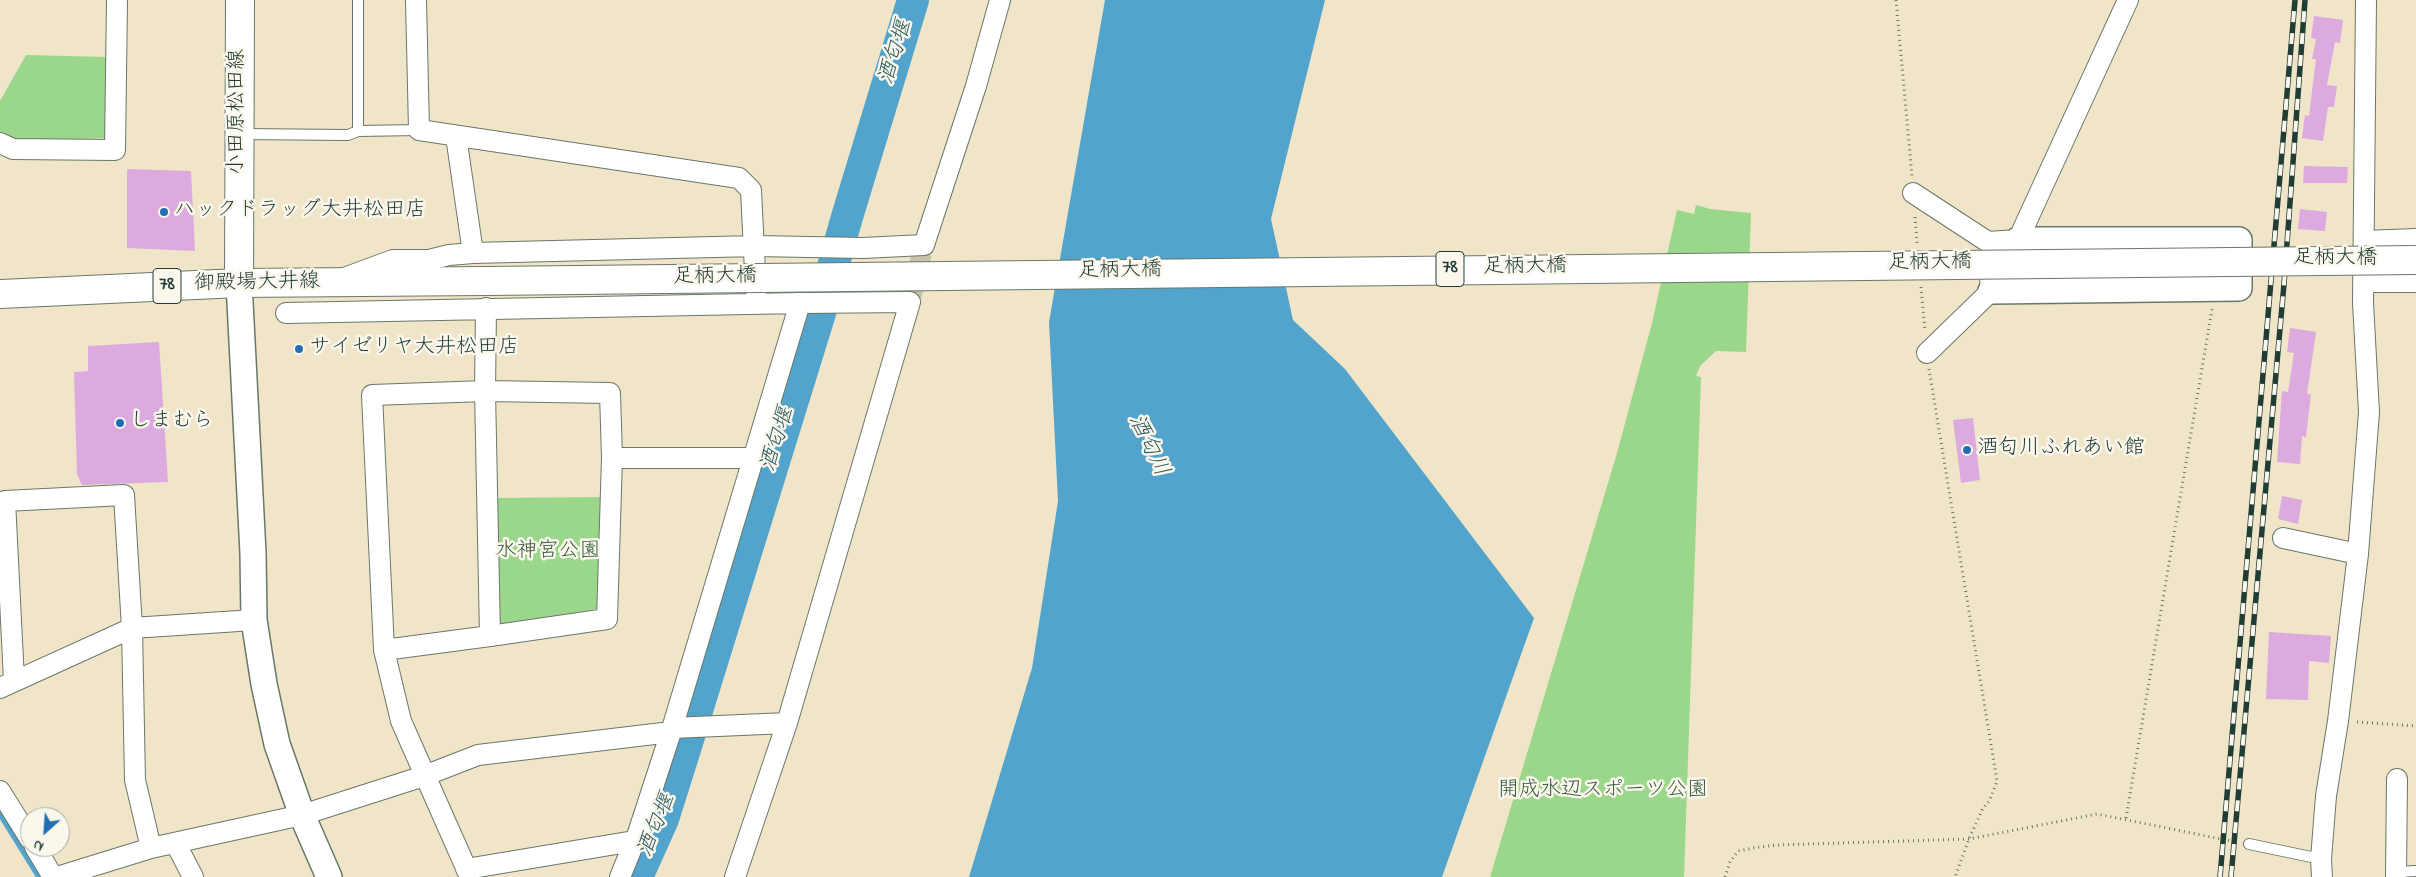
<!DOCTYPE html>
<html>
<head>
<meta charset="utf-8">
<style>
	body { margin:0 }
	#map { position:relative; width:2416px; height:877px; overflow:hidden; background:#f0e5c8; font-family:"Indie Flower",sans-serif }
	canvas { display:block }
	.north { position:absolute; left:20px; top:807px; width:50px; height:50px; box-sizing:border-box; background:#fbf7ec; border:1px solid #a3ada2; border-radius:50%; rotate:206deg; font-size:14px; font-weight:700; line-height:20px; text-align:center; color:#1f3d34 }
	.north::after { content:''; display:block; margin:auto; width:18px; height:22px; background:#1f6fb2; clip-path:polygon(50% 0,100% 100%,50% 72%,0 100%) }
</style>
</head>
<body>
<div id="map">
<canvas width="2416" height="877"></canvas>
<div class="north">N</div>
</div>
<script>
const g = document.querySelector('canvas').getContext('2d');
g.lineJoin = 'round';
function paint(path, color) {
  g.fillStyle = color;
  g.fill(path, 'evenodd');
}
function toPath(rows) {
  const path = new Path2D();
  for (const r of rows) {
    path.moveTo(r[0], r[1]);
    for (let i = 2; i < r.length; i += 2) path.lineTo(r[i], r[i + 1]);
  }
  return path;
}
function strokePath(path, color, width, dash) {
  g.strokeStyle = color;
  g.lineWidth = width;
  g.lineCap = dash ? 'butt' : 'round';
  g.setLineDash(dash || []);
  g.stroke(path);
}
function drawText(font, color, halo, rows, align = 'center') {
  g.font = font + ' "Indie Flower","Klee One",sans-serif';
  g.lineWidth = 5;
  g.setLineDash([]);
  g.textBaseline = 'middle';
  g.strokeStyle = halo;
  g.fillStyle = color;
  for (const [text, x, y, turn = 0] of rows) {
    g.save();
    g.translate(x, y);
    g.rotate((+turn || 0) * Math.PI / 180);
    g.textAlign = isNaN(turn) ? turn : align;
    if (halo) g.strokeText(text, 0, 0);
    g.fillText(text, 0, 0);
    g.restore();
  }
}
paint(toPath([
	[26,55,108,57,107,138,5,142,0,140,0,101],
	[1696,205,1710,209,1751,213,1746,352,1716,351,1700,366,1696,376,1701,377,1684,877,1490,877,1617,453,1652,323,1677,210,1694,214],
	[602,497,600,608,498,628,493,498]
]), '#9bd78b');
paint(toPath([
	[1105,0,1325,0,1271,219,1293,320,1345,369,1534,618,1442,877,969,877,1032,668,1058,501,1049,322]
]), '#52a4cd');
strokePath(toPath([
	[0,814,39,877]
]), '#52a4cd', 5.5);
strokePath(toPath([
	[637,877,663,819,686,746,820,313,847,217,913,0]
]), '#52a4cd', 32);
paint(toPath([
	[2314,16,2343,20,2340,43,2335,42,2327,85,2337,86,2334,107,2328,107,2323,141,2302,138,2305,115,2309,116,2316,59,2312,59,2316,39,2311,38],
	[2304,166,2348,167,2347,183,2303,183],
	[127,169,191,171,195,251,127,248],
	[2300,209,2327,212,2325,231,2298,229],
	[2290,328,2316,332,2307,394,2311,394,2308,420,2306,437,2302,436,2300,464,2277,462,2282,391,2288,392,2294,353,2287,352],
	[159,342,168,482,82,485,77,474,74,372,88,371,88,346],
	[1973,418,1980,480,1961,483,1953,420],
	[2282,496,2302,500,2298,524,2278,519],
	[2269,632,2331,636,2329,663,2309,661,2308,700,2266,699]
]), '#dcaade');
strokePath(toPath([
	[910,302,924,245]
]), '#c6c3aa', 20, [20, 10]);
const service = toPath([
	[358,131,358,0],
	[240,134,348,135,358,131,419,130],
	[2249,844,2321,859],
	[2396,872,2416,871]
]);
const minor = toPath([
	[416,0,419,130,739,178,751,190,756,292],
	[456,136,473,253],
	[0,143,13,149,115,150,117,0],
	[1913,193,1988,242,2018,240,2128,0],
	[2364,241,2416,239],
	[347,277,393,260,429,260,449,255,473,253,755,246,863,248,924,245,976,86,1000,0],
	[2364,282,2416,282],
	[286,313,800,303,671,732,638,833,620,877],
	[1927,353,1991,291,1990,277],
	[612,458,753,458],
	[2283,538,2358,554],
	[384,650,490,636],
	[14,680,5,501,124,495,132,628,135,780,151,848],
	[0,688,132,628,254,620],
	[672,728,787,723],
	[0,791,30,839],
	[176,844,193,877],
	[35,847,53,877],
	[466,869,634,841],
	[57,877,151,848,302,815,424,776,478,755,671,732],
	[470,877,401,721,384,650,372,395,485,391,610,393,612,458,607,619,490,636,485,391,486,308],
	[735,877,787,723,910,302,800,303],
	[2322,877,2321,859,2326,796,2338,721,2358,554,2369,412,2363,303,2366,0],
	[2396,877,2397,779]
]);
const tertiary = toPath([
	[239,283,253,553,254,620,264,684,277,744,302,815,329,877],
	[1991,291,2239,288,2239,240,2018,240]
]);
const secondary = toPath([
	[239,283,240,0]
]);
const primary = toPath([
	[0,294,239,283,485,281]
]);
strokePath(service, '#687868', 12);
strokePath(minor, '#687868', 22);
strokePath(tertiary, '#687868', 28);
strokePath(secondary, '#687868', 30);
strokePath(primary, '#687868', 30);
strokePath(toPath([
	[1896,0,1912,176],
	[1915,217,1917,243],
	[1921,287,1925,331],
	[1929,369,1997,781,1990,800,1983,808,1969,839,1955,877],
	[2357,722,2416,726],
	[2126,818,2212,309],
	[1725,877,1730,862,1738,851,1753,848,1777,845,1969,839,2097,814,2236,842]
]), '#687868', 3, [1, 4]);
strokePath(service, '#fff', 10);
strokePath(minor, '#fff', 20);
strokePath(tertiary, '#fff', 25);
strokePath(secondary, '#fff', 28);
strokePath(primary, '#fff', 28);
const rail = toPath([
	[2220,877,2295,0],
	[2231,877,2284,284,2305,0]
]);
strokePath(rail, '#1f3d34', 5.5);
strokePath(rail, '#fbf7ec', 4, [11]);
const primaryBridge = toPath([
	[485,281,2416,260]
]);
strokePath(primaryBridge, '#687868', 30, []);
strokePath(primaryBridge, '#fff', 28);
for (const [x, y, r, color] of [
	[164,212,5,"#1f6fb2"],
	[299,349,5,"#1f6fb2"],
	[120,423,5,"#1f6fb2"],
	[1967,450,5,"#1f6fb2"]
]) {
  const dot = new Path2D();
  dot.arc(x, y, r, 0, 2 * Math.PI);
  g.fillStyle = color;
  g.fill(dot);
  strokePath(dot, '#fbf7ec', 2);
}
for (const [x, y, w] of [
	[1450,269,28],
	[167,286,28]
]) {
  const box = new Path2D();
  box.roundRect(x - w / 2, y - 17.5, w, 35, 4);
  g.fillStyle = '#fbf7ec';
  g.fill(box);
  strokePath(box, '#1f3d34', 1);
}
drawText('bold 20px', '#1f3d34', null, [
	["78",1450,269],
	["78",167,286]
]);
drawText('21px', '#1f3d34', '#fbf7ec', [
	["小田原松田線",239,112,-90],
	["足柄大橋",2335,260],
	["足柄大橋",1930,264,-1],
	["足柄大橋",1525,268,-1],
	["足柄大橋",1120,272,-1],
	["足柄大橋",715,278,-1],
	["御殿場大井線",257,284,-1]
]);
drawText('21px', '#1f3d34', '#fbf7ec', [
	["ハックドラッグ大井松田店",174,212],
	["サイゼリヤ大井松田店",309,349],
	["しまむら",130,423],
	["酒匂川ふれあい館",1977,450]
], 'left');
drawText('21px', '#385c45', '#fbf7ec', [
	["水神宮公園",548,553],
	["開成水辺スポーツ公園",1603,792]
]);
drawText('italic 22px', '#2e5c62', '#fbf7ec', [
	["酒匂堰",897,53,-73],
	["酒匂堰",779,440,-73],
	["酒匂川",1147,446,64],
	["酒匂堰",658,826,-68]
]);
</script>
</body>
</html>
